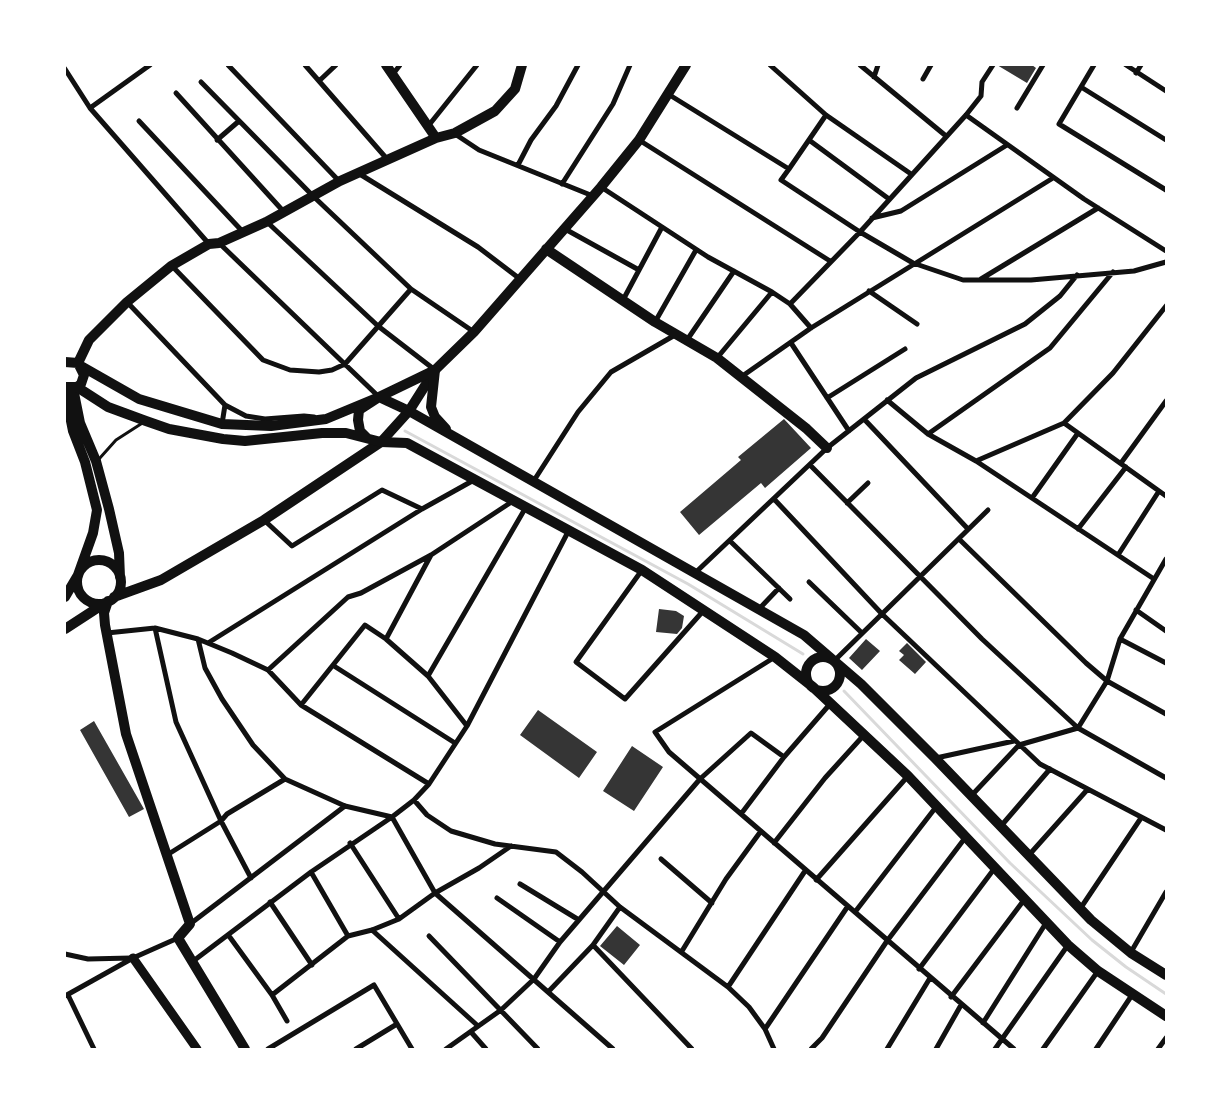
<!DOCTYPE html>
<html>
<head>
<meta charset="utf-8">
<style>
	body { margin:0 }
	#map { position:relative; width:1231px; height:1114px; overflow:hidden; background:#fff; font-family:Overpass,sans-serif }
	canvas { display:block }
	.frame { position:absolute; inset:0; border:66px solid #fff; pointer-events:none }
</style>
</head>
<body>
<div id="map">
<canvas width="1231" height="1114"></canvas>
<div class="frame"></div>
</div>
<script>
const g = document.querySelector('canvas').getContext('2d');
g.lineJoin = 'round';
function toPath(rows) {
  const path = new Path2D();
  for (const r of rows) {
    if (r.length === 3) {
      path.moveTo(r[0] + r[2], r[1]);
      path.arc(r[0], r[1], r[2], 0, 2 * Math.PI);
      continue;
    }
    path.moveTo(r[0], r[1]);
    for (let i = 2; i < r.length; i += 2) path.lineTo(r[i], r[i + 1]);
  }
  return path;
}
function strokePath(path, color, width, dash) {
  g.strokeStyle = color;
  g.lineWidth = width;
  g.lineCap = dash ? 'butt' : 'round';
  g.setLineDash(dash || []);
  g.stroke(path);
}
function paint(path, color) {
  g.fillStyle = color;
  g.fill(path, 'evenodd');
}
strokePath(toPath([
	[405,431,688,584,803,654],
	[844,691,1010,863,1092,940,1126,967,1166,994]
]), '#d9d9d9', 3);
paint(toPath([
	[997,65,1032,65,1036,68,1027,83],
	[784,419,811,448,765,488,761,483,699,535,680,512,741,460,738,457],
	[659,609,676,611,684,616,682,628,677,634,656,632],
	[866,639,880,651,862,670,849,658],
	[907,643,926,662,915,674,899,660,904,655,899,651],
	[538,710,597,752,579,778,520,735],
	[94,721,144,809,129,817,80,730],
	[632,746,663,767,634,811,603,791],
	[617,926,640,945,624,965,600,946]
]), '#353535');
strokePath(toPath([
	[99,459,116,440,144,422]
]), '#111', 3);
strokePath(toPath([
	[228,65,339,181],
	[305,65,387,159],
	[770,65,826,115,911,174],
	[860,65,946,136],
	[1094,65,1059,124,1166,190],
	[1126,65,1166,91],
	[65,69,90,108,209,244],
	[1136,73,1141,65],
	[393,74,400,65],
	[874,77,878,65],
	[923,79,931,65],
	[319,81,336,65],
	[201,82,313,196,411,289,474,332],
	[1081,87,1166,140],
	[176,93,284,212],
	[668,94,789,169,781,180,860,232,913,263,963,280,1031,280,1134,271,1166,262],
	[90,108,150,65],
	[1017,108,1043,65],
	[966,115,1084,199,1166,251],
	[139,121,243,232],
	[429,125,477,65],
	[455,134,479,150,593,196],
	[217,140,239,121],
	[639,140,830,261],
	[809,140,889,199],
	[518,165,531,140,556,106,578,65],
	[789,169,826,115],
	[358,173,478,247,520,279],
	[562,184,613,104,630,65],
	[601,187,708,257,772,292,790,304,811,328],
	[872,218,901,211,1007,145],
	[267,222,378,326,435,370],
	[565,229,639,270],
	[219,243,379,397],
	[172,266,263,360,290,370,319,372,332,370,345,364,411,289],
	[981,279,1098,208],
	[869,291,917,324],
	[623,300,662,227],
	[127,302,225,405,246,416,265,419,304,416,314,417],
	[790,304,860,232,966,115,981,96,982,82,993,65],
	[655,322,696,250],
	[687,340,734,271],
	[791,343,849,431],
	[717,358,772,292],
	[741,377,811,328,1053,178],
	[827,398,905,349],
	[887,400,928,434,976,461,1064,423,1113,373,1166,306],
	[864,419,968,529],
	[1064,423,1166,496],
	[222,424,225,405],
	[928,434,1050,348,1113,272],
	[976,461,1154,579],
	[1121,463,1166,401],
	[810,465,982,639,1078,728,1166,778],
	[533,482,578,412,611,372,675,335],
	[1032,498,1078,433],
	[774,499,882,614,1040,764,1166,830],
	[847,503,868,483],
	[264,520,292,546,382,490,422,509],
	[1078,529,1126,467],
	[959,539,1086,663,1107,681,1166,714],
	[730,541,790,599],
	[1118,555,1159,491],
	[642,570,576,662,625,699,704,610],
	[695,573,827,448,916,378,1025,324,1060,296,1077,275],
	[809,582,862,633],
	[759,609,779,588],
	[1136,610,1166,631],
	[155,628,176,722,221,821,251,878],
	[107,633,155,628,198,639,232,653,268,670,301,705,429,784],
	[198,639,205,668,222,699,253,745,285,779,345,806,392,817,435,893,613,1049],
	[386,639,431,555],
	[1120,639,1166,663],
	[208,643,422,509,474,480],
	[775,657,655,732,669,752,1014,1049],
	[834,661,988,510],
	[334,666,455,743],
	[268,670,348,597,361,593,431,555,513,501],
	[428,676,526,507],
	[301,705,365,625,386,639,428,676,467,726],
	[936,758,1014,741],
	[972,795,1019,745,1078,728,1107,681,1120,639,1166,559],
	[414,800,427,815,451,831,495,844,556,852,582,872,620,907,728,987,749,1007,765,1029,774,1049],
	[741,814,784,757,830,704],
	[1001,826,1050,769],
	[350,843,399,919],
	[774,843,825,778,864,735],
	[167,855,221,821,227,814,285,779],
	[1029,855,1087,790],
	[661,859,712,903],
	[311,872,348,936],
	[816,880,908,776],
	[520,884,579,920],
	[497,898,560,942],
	[270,902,312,965],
	[1080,909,1141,818],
	[855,912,936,807],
	[190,924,345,806],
	[372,930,478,1026],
	[229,936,272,995,287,1021],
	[429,936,538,1049],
	[593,945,692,1049],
	[682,951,726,879,761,831],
	[1131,952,1166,892],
	[65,954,88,959,131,958],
	[192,962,311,872,392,817,414,800,429,784,467,726,569,530],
	[919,969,994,869],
	[728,987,805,871],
	[549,991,593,945,620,907],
	[68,995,94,1049],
	[272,995,348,936,372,930,399,919,435,893,479,868,511,846],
	[65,996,133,958,178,938],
	[951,997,1024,900],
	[983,1023,1046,923],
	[765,1029,848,906],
	[471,1032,486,1049],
	[268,1049,374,985,412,1049],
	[356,1049,397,1024],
	[446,1049,501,1010,534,979,560,942,700,779,751,733,784,757],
	[811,1049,822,1038,887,941,965,838],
	[887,1049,930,978],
	[936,1049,961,1005],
	[995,1049,1068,945],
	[1043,1049,1098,971],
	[1096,1049,1132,995],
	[1158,1049,1166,1038]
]), '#111', 5);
strokePath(toPath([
	[133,958,197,1049]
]), '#111', 9);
strokePath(toPath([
	[386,65,436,138,455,133,495,111,515,89,522,65],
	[546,249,655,322,717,358,807,429,827,448],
	[78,363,89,340,127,302,171,266,209,244,219,243,266,222,340,181,436,138],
	[73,388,80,423,96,461,109,509,119,553,120,577],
	[65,391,73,431,85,462,97,510,93,533,78,575,65,597],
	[99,582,22],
	[114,597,161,580,264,520,381,442,409,411,435,370,474,332,601,187,639,140,686,65],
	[108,601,104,613,105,625,126,734,190,924,178,938,245,1049],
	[65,629,105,603]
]), '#111', 10);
strokePath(toPath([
	[65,362,78,363,84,375,81,384,77,387,65,387],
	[81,366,139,399,222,424,271,426,326,419,379,397,409,411,804,635,861,684,935,758,1091,920,1131,953,1166,975],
	[435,370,431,407,435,417,446,429],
	[77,387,108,407,146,421,169,429,223,439,245,441,322,433,346,433,381,442,407,443,642,570,775,657,813,687,908,776,1068,945,1098,971,1166,1016],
	[367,438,360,431,358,420,359,410,379,397,435,370],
	[823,674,17]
]), '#111', 10);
</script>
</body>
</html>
